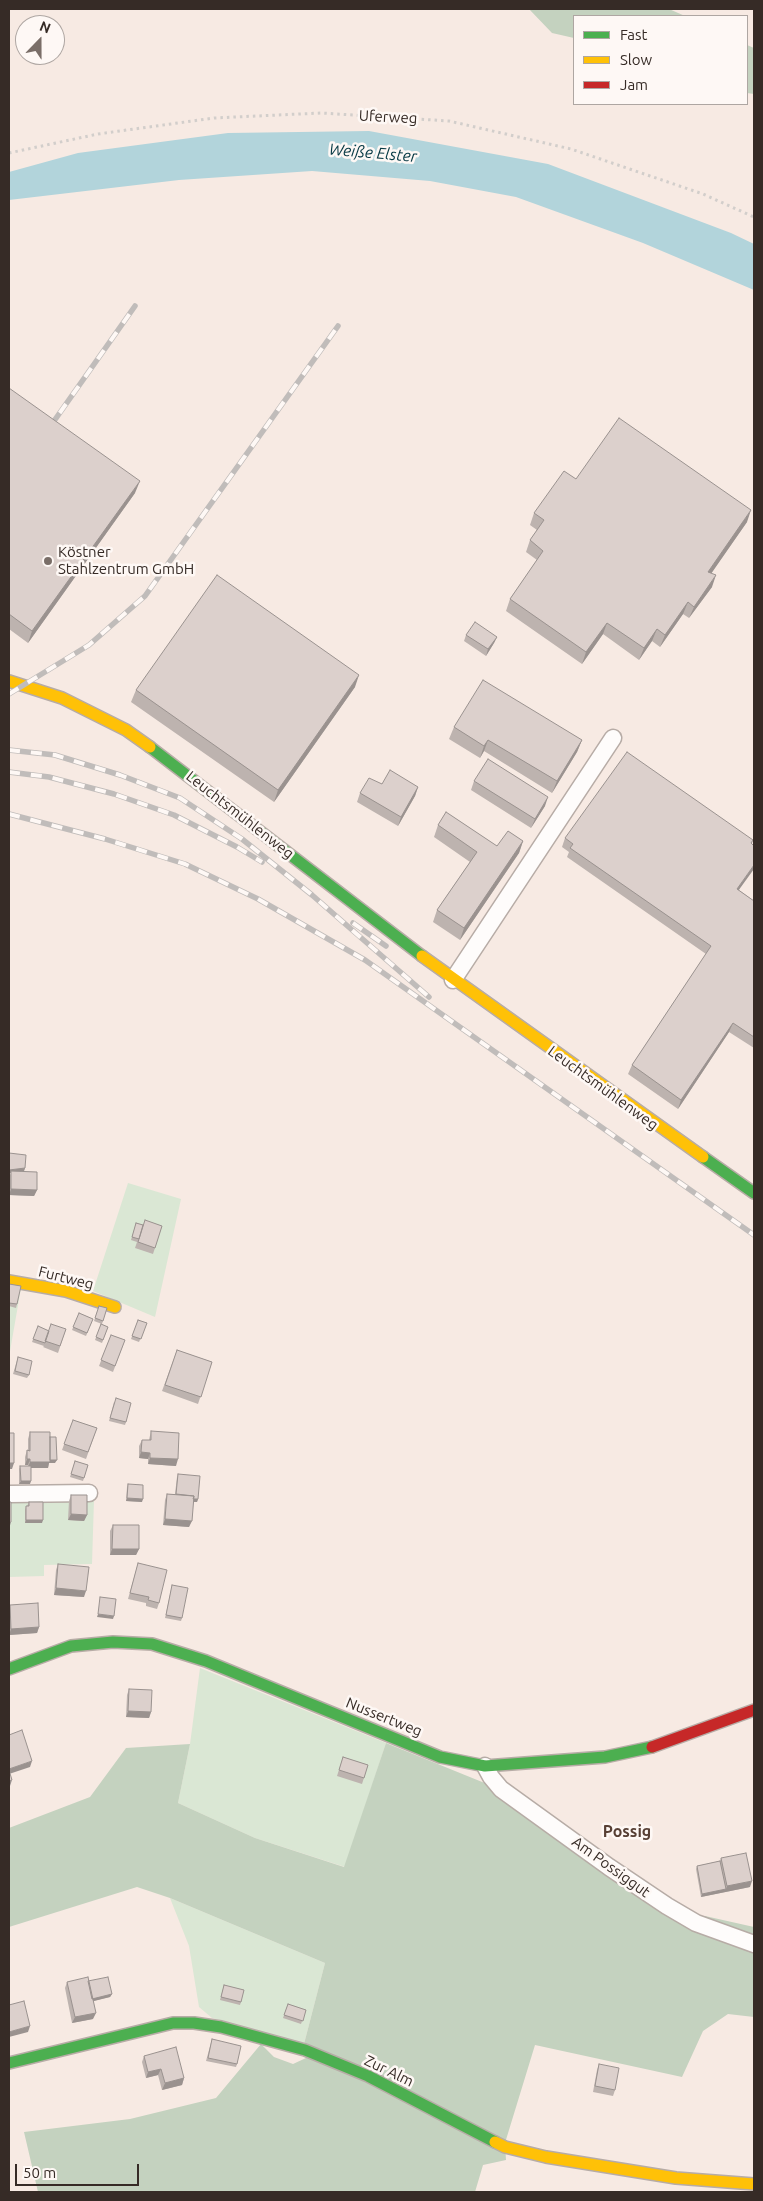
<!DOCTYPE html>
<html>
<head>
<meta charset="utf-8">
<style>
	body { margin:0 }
	#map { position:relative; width:763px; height:2201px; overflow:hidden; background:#f7eae3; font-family:Ubuntu,sans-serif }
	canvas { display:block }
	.frame { position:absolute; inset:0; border:10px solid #362b26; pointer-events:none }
	.legend { position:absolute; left:573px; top:15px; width:175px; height:90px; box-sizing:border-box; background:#fef8f5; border:1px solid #aea6a2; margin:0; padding:6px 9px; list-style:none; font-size:15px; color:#362b26 }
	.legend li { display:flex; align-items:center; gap:10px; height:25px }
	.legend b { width:25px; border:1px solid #aea6a2 }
	.north { position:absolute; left:15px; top:15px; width:50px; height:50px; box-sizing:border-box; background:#fef8f5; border:1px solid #aea6a2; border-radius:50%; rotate:22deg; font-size:14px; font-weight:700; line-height:20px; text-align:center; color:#362b26 }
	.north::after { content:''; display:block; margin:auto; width:18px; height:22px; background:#7a6e68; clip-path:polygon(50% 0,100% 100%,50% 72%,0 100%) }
	.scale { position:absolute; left:15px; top:2164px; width:124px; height:22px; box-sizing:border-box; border:2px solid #362b26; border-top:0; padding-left:6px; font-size:15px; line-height:18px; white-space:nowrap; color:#362b26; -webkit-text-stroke:4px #fef8f5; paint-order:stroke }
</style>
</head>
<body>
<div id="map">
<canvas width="763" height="2201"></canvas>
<div class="frame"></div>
<ul class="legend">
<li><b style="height:6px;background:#4caf50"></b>Fast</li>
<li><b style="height:6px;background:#ffc107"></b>Slow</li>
<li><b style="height:6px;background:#c62828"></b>Jam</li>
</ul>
<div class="north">N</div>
<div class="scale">50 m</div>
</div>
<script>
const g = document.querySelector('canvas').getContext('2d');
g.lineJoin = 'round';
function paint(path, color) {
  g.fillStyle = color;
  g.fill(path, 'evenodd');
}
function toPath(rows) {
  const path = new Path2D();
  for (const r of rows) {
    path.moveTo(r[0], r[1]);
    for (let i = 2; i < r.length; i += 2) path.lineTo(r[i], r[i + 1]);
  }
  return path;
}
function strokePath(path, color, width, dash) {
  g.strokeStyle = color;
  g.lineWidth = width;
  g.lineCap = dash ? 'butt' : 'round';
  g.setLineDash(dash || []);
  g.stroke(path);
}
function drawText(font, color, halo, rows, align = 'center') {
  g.font = font + ' Ubuntu,sans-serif';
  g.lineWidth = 5;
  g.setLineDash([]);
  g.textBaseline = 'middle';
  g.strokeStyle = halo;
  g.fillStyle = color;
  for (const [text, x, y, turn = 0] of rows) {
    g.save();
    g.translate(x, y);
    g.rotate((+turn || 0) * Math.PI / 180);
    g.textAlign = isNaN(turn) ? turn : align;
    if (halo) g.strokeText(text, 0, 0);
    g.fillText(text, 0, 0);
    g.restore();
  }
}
paint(toPath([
	[128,1183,181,1199,155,1317,93,1291],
	[9,1286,21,1288,9,1357],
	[9,1499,94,1500,92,1564,44,1565,44,1576,9,1577],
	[200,1668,386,1743,345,1867,255,1838,178,1803,190,1744],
	[170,1898,325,1963,304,2044,212,2018,199,2007,189,1946]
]), '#dae7d4');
paint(toPath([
	[529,9,669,9,685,16,574,16,574,38,552,33],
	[747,45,754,48,754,94,747,93],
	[386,1743,492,1786,682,1917,705,1916,754,1927,754,2017,728,2014,703,2031,682,2077,535,2045,505,2143,506,2160,483,2165,475,2192,38,2192,24,2132,130,2119,216,2098,261,2044,274,2057,293,2064,306,2058,304,2044,325,1963,170,1898,137,1887,9,1927,9,1828,90,1797,126,1748,190,1744,178,1803,255,1838,344,1867]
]), '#c4d2bf');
paint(toPath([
	[369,131,548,164,731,233,754,244,754,290,643,243,516,197,430,181,312,171,179,180,9,200,9,172,78,153,228,133]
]), '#b2d4db');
const street = toPath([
	[453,980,613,738],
	[9,1494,89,1493],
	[485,1766,491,1777,501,1789,609,1867,667,1906,696,1923,754,1944]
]);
const fast = toPath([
	[150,747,422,956],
	[703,1157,754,1193],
	[9,1669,71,1646,113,1642,152,1644,206,1661,440,1757,485,1766,605,1757,652,1747],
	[9,2063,173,2023,194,2023,221,2027,305,2050,368,2076,495,2142]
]);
const slow = toPath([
	[9,681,62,698,126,730,150,747],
	[422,956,703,1157],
	[9,1281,66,1291,115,1307],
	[495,2142,505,2147,546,2157,676,2178,754,2184]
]);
const jam = toPath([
	[652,1747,754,1710]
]);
strokePath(street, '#b7aca6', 19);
strokePath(fast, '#b7aca6', 14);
strokePath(slow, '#b7aca6', 14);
strokePath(jam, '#b7aca6', 14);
strokePath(toPath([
	[9,153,98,134,214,118,321,113,449,121,571,149,703,194,754,217]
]), '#d2cecb', 3, [2.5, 4]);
strokePath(street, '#fefcfb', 16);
strokePath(fast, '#4caf50', 11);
strokePath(slow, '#ffc107', 11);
strokePath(jam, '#c62828', 11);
const rail = toPath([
	[47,431,135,306],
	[9,694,89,645,145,596,338,326],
	[9,750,55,755,120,775,180,798,242,839,312,895,429,997],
	[9,772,49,777,114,794,174,815,237,847,262,862],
	[9,814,105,839,185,864,258,899,365,960,754,1235],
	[353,923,386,946]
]);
strokePath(rail, '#c0bcba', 5.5);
strokePath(rail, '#fef8f5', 4, [11]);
paint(toPath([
	[9,388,135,493,28,643,9,629],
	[576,479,747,522,711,573,712,587,689,618,683,614,660,647,652,641,639,660,603,634,582,664,506,611,510,599,537,560,526,552,530,540,537,530,530,525,534,513],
	[466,635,497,637,494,643,486,656,464,641],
	[355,687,274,802,131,702,136,690],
	[454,727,582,740,577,752,552,793,484,751,480,758,449,739],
	[474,781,545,806,531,828,471,790],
	[382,784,418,787,415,796,398,826,357,802,360,793],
	[438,825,497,846,523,841,519,853,460,940,433,922,437,910,470,862,434,837],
	[565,838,753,840,739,890,754,901,754,1048,729,1032,678,1109,628,1074,632,1065,706,954,567,857,569,852,562,847],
	[9,1153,25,1168,24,1171,21,1171,37,1190,34,1196,9,1195,9,1177,11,1173,9,1173],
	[136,1223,143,1225,162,1226,153,1254,135,1248,137,1242,131,1240],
	[9,1284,17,1304,16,1308,9,1306],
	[99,1306,107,1308,102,1324,94,1321],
	[79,1313,93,1319,86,1336,72,1330],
	[138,1320,147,1323,139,1342,131,1339],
	[101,1324,108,1327,102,1343,95,1340],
	[38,1326,49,1331,66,1329,58,1353,43,1347,44,1346,32,1342],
	[111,1335,125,1340,113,1372,99,1366],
	[177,1350,212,1362,198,1404,162,1391],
	[18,1357,29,1375,27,1378,13,1374],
	[114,1402,126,1422,125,1425,109,1421],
	[73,1420,97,1428,86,1459,62,1450],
	[151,1431,176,1466,148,1464,148,1459,139,1458,139,1446,142,1440,149,1440],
	[30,1432,50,1437,55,1463,49,1463,48,1468,31,1468,30,1484,19,1484,19,1469,20,1466,28,1466,28,1465,25,1465,25,1457,27,1450,28,1450,28,1439],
	[75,1461,88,1465,83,1481,70,1477],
	[178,1474,198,1499,197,1502,193,1502,189,1527,163,1525,165,1500,167,1494,175,1494,177,1477],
	[128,1484,142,1502,126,1501,127,1487],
	[71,1495,87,1515,84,1521,68,1520,69,1501],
	[29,1502,42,1523,25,1523,25,1510,26,1506,27,1506],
	[113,1525,139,1549,136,1555,110,1555,110,1531],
	[138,1563,159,1603,157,1609,146,1606,146,1603,128,1599],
	[58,1564,84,1597,54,1595,56,1570],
	[172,1585,182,1618,181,1621,165,1618],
	[10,1605,39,1627,37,1633,9,1635,9,1607],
	[129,1689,151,1712,149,1718,126,1717,127,1695],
	[343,1757,368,1765,362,1784,337,1776],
	[721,1858,750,1887,701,1897,696,1869,697,1866,720,1861],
	[88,1981,112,1994,110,1997,93,2001,93,2019,72,2023,65,1988,67,1982],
	[224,1985,241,2002,240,2005,220,2000],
	[288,2004,306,2010,301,2024,283,2018],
	[212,2039,237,2064,236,2067,206,2061],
	[144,2056,184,2078,182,2085,162,2090,158,2075,146,2078,142,2062],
	[599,2064,615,2090,613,2096,593,2092,597,2070]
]), '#bdb3af');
paint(toPath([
	[140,481,135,493,28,643,32,631],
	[751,510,747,522,704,584,708,572],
	[716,575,712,587,689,618,694,607],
	[688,602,683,614,660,647,665,635],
	[607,623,603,634,582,664,586,652],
	[657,629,652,641,639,660,644,648],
	[497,637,494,643,486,656,488,649],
	[359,675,355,687,274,802,278,790],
	[488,740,484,751,480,758,484,746],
	[582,740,577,752,552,793,557,781],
	[418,787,415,796,398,826,401,817],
	[548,797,545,806,531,828,535,819],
	[523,841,519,853,460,940,464,928],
	[754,865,754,869,733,898,737,889],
	[733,1023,729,1032,678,1109,681,1100],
	[25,1168,24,1171,11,1172,11,1171,11,1173,9,1173,9,1170],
	[11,1189,37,1190,34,1196,9,1195],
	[141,1452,150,1453,148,1459,139,1458],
	[150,1458,178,1459,176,1466,148,1464],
	[27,1459,30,1459,28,1465,25,1465],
	[49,1460,57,1460,55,1463,49,1463,48,1468,28,1468,30,1462],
	[9,1463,14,1463,12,1469,9,1469],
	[21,1481,31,1481,30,1484,19,1484],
	[127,1498,143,1499,142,1502,126,1501],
	[176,1498,198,1499,197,1502,175,1501],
	[71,1514,87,1515,84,1521,68,1520],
	[165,1519,192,1521,189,1527,163,1525],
	[26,1520,43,1520,42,1523,25,1523],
	[11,1522,9,1529,9,1523],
	[112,1549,139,1549,136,1555,110,1555],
	[56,1588,86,1591,84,1597,54,1595],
	[98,1614,114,1616,113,1619,97,1617],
	[39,1627,37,1633,9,1635,11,1629],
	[128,1711,151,1712,149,1718,126,1717],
	[32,1761,30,1767,9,1774,9,1769],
	[12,1780,10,1786,9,1786,9,1781],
	[752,1881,750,1887,701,1897,702,1894,726,1889,727,1886],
	[112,1994,110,1997,90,2002,91,1999],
	[96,2013,93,2019,72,2023,75,2017],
	[30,2026,28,2032,9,2037,9,2032],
	[161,2069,158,2075,146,2078,148,2072],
	[184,2078,182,2085,162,2090,165,2083]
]), '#9a928f');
const building = toPath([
	[9,388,140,481,32,631,9,614,9,388],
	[619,418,751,510,708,572,716,575,694,607,688,602,665,635,657,629,644,648,607,623,586,652,510,599,543,551,530,540,544,520,534,513,564,471,576,479,619,418],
	[217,575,359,675,278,790,136,690,217,575],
	[475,622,497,637,488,649,466,635,475,622],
	[483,680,582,740,557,781,488,740,484,746,454,727,483,680],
	[627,752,753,840,751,843,754,846,754,865,737,889,754,901,754,1037,733,1023,681,1100,632,1065,711,946,570,848,573,844,565,838,627,752],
	[488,759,548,797,535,819,474,781,488,759],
	[390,770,418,787,401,817,360,793,369,778,382,784,390,770],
	[446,812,497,846,508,831,523,841,464,928,437,910,477,852,438,825,446,812],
	[9,1153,26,1155,25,1168,9,1170,9,1153],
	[11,1171,37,1172,37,1190,11,1189,11,1171],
	[145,1220,162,1226,155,1248,138,1242,145,1220],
	[136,1223,143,1225,139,1239,132,1237,136,1223],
	[9,1284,21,1286,17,1304,9,1303,9,1284],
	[99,1306,107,1308,103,1321,95,1318,99,1306],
	[79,1313,93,1319,87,1333,73,1327,79,1313],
	[138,1320,147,1323,141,1339,132,1336,138,1320],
	[51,1324,66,1329,60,1346,45,1341,51,1324],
	[101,1324,108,1327,103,1340,96,1337,101,1324],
	[38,1326,49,1331,45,1343,33,1339,38,1326],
	[111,1335,125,1340,115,1366,101,1360,111,1335],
	[177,1350,212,1362,201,1397,165,1385,177,1350],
	[18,1357,32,1361,29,1375,15,1371,18,1357],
	[116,1398,131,1403,126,1422,110,1418,116,1398],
	[73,1420,97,1428,88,1452,64,1444,73,1420],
	[151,1431,179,1433,178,1459,150,1458,150,1453,141,1452,142,1440,151,1440,151,1431],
	[30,1432,50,1432,50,1462,30,1462,30,1459,27,1459,27,1450,30,1451,30,1432],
	[9,1433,14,1433,14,1463,9,1463,9,1433],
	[50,1437,56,1437,57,1460,50,1460,50,1437],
	[75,1461,88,1465,84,1478,71,1474,75,1461],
	[20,1466,31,1466,31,1481,21,1481,20,1466],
	[178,1474,200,1476,198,1499,193,1499,194,1496,176,1494,178,1474],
	[128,1484,143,1485,143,1499,127,1498,128,1484],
	[167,1494,194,1496,192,1521,165,1519,167,1494],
	[71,1495,87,1495,87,1515,71,1514,71,1495],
	[9,1502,11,1502,11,1522,9,1523,9,1502],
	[29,1502,43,1502,43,1520,26,1520,26,1506,29,1506,29,1502],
	[113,1525,139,1525,139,1549,112,1549,113,1525],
	[138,1563,167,1570,159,1603,148,1600,149,1597,130,1593,138,1563],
	[58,1564,89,1567,86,1591,56,1588,58,1564],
	[172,1585,188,1588,182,1618,166,1615,172,1585],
	[100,1597,116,1599,114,1616,98,1614,100,1597],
	[38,1603,39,1627,11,1629,10,1605,38,1603],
	[129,1689,152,1690,151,1712,128,1711,129,1689],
	[22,1730,32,1761,9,1769,9,1735,22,1730],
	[343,1757,368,1765,364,1778,339,1770,343,1757],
	[9,1770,12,1780,9,1781,9,1770],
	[746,1853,752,1881,727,1886,721,1858,746,1853],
	[720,1861,726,1889,702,1894,697,1866,720,1861],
	[88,1977,96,2013,75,2017,67,1982,88,1977],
	[108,1977,112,1994,92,1999,88,1981,108,1977],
	[224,1985,244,1990,241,2002,221,1997,224,1985],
	[24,2001,30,2026,9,2032,9,2005,24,2001],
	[288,2004,306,2010,303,2021,284,2015,288,2004],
	[212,2039,241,2046,237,2064,208,2058,212,2039],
	[176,2047,184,2078,165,2083,161,2069,148,2072,144,2056,176,2047],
	[599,2064,619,2068,615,2090,595,2086,599,2064]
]);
paint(building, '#dcd0cc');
strokePath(building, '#9a928f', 1);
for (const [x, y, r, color] of [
	[48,561,5,"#7a6e68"]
]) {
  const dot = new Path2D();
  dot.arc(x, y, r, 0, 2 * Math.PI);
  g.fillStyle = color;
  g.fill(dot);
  strokePath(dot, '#fef8f5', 2);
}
drawText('15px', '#362b26', '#fef8f5', [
	["Uferweg",388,117,3],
	["Leuchtsmühlenweg",240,815,38],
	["Leuchtsmühlenweg",603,1088,36],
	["Furtweg",66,1278,14],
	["Nussertweg",384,1717,22],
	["Am Possiggut",611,1867,36],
	["Zur Alm",389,2071,26]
]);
drawText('15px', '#362b26', '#fef8f5', [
	["Köstner",58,552],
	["Stahlzentrum GmbH",58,569]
], 'left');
drawText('italic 16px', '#073944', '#fef8f5', [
	["Weiße Elster",373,153,5]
]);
drawText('bold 16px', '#584035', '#fef8f5', [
	["Possig",627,1832]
]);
</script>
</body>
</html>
